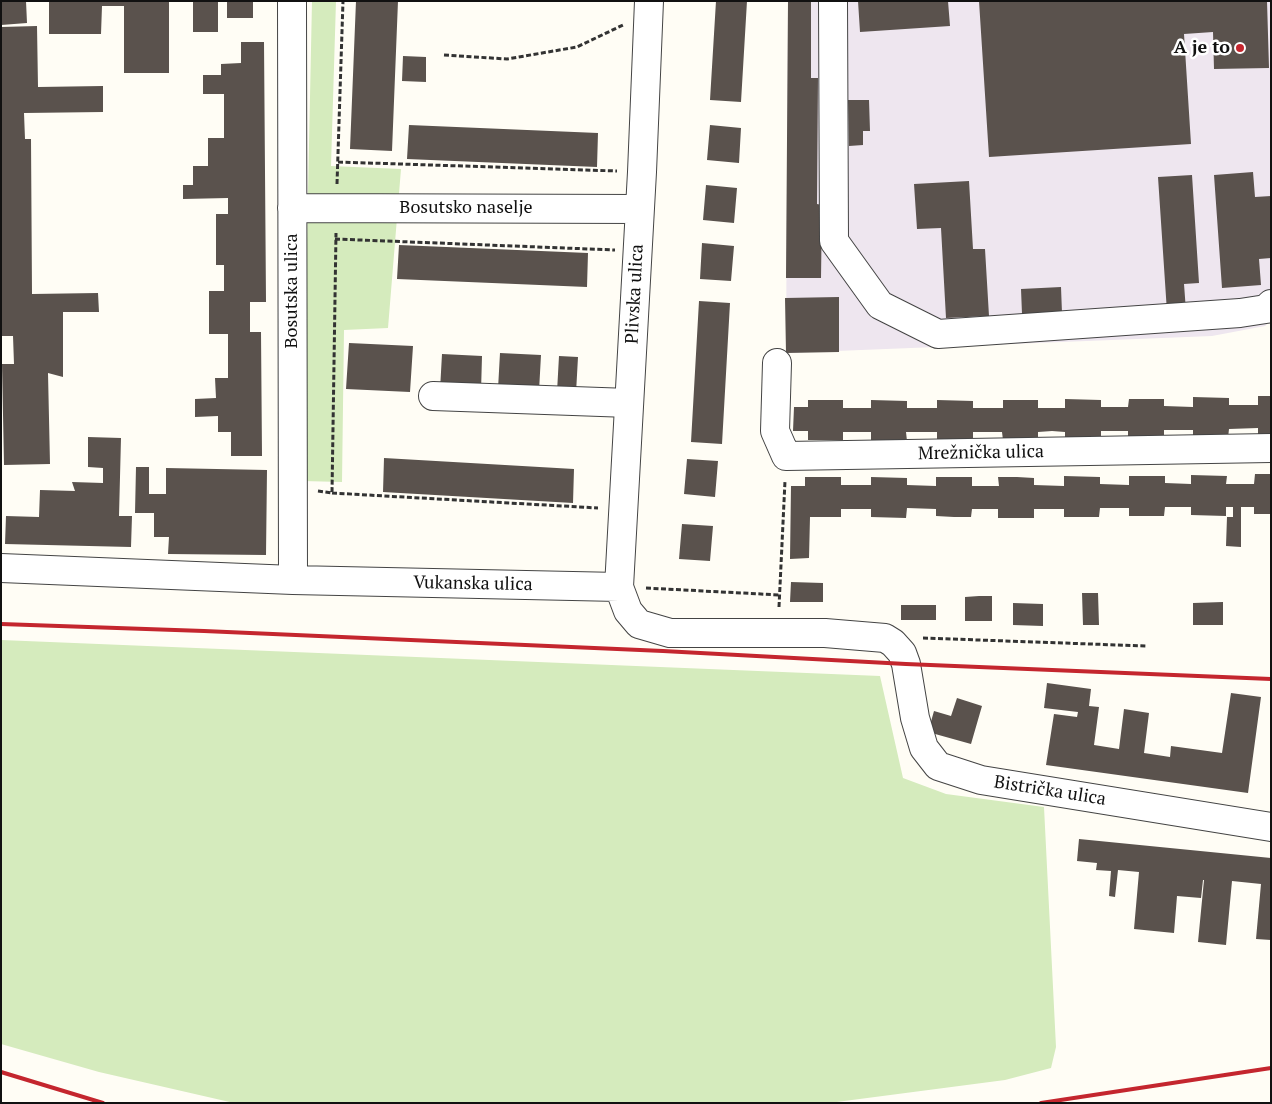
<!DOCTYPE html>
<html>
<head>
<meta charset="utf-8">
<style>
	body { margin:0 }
	#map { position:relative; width:1272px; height:1104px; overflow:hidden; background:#fffdf5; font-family:"PT Serif",serif }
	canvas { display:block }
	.frame { position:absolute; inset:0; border:2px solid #111; pointer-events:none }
</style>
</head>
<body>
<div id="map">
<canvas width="1272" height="1104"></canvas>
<div class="frame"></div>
</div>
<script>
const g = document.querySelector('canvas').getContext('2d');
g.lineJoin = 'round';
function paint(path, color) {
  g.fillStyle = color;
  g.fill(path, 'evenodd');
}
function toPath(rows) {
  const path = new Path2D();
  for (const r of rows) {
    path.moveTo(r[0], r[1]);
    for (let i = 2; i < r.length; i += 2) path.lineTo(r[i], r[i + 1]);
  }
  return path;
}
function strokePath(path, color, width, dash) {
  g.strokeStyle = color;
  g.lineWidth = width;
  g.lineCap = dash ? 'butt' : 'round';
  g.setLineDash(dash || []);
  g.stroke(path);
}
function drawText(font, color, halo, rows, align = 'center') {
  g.font = font + ' "PT Serif",serif';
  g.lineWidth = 5;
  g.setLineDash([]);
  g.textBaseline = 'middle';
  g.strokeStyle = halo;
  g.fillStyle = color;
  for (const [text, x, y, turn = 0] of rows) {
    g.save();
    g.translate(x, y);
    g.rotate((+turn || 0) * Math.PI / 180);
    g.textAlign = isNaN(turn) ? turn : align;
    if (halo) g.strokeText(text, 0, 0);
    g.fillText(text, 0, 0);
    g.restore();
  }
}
paint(toPath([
	[788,1,1271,1,1271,321,1265,326,1212,336,786,353]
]), '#eee6ef');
paint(toPath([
	[312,1,336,1,331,166,401,169,388,328,344,330,342,482,302,481],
	[1,640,880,676,903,778,946,794,1044,807,1056,1047,1051,1068,1005,1080,829,1103,234,1103,99,1072,1,1044]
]), '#d5ebbd');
paint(toPath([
	[1,1,26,1,27,23,1,25],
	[49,1,169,1,169,73,124,73,124,6,102,6,101,34,49,34],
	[193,1,218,1,218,32,193,32],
	[227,1,253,1,253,18,227,18],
	[356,1,398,1,392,151,350,149],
	[716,1,747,1,741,102,710,100],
	[788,1,811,1,811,78,818,78,817,204,822,205,821,278,786,278],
	[858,1,948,1,950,26,860,32],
	[979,1,1267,1,1269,68,1214,69,1213,32,1184,34,1191,144,989,157],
	[37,26,38,87,103,86,103,112,24,113,25,139,31,139,32,294,98,293,99,312,63,312,63,377,48,373,50,464,4,465,2,364,14,364,13,336,1,336,1,27],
	[241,42,264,42,266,302,250,302,250,332,261,332,262,456,231,456,231,432,218,432,218,416,195,417,195,399,216,398,215,378,228,378,228,334,209,334,209,291,224,291,224,265,216,265,216,214,228,214,228,198,183,199,183,185,193,185,193,166,208,166,208,138,224,138,224,94,203,94,203,75,221,75,221,64,241,63],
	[403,56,426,57,426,82,402,81],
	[848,100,869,100,870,131,863,131,863,145,849,146],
	[409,125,598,133,597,167,407,159],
	[710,125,741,128,739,163,707,160],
	[1253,172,1255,197,1271,196,1271,258,1259,259,1261,285,1222,288,1214,175],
	[1192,175,1199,283,1184,284,1186,311,1167,312,1158,177],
	[969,181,973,249,985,249,989,316,946,318,941,228,917,229,914,184],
	[706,185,737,188,734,223,703,220],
	[702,243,734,246,731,281,700,279],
	[399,245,588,253,587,287,397,279],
	[1061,287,1062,313,1022,314,1021,289],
	[839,297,839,352,786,353,785,298],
	[699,301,730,303,722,444,691,442],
	[349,343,413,346,410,392,346,389],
	[500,353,541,355,539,391,498,389],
	[442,354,482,356,481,392,440,390],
	[559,356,578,357,576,393,557,392],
	[1258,396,1271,396,1271,436,1258,436,1258,428,1229,429,1228,438,1193,438,1193,430,1164,430,1164,439,1128,439,1128,431,1101,431,1101,440,1065,440,1065,432,1052,431,1038,432,1038,440,1003,440,1002,432,973,432,973,441,937,440,937,432,906,432,907,441,871,440,871,432,843,432,843,440,808,440,808,431,793,431,794,407,808,407,808,400,843,400,843,408,871,408,871,400,907,401,907,408,937,408,937,400,973,401,973,408,1003,408,1003,400,1038,400,1038,408,1065,408,1065,399,1101,400,1101,407,1128,407,1129,399,1164,399,1164,406,1193,407,1193,397,1229,398,1229,405,1258,405],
	[88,437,121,438,119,516,132,516,131,547,5,544,6,516,39,517,40,490,75,491,72,482,103,483,103,468,88,467],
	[384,458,574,469,573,503,383,492],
	[687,459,718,461,715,497,684,494],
	[136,467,149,467,149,494,166,494,166,468,267,470,266,555,168,554,169,537,154,537,154,513,135,513],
	[1255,474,1271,474,1271,514,1254,514,1254,507,1241,507,1241,547,1226,546,1227,517,1233,517,1233,507,1226,507,1226,516,1191,515,1191,507,1165,507,1164,516,1129,516,1129,508,1100,508,1099,517,1064,517,1064,509,1034,509,1034,518,998,518,998,509,972,509,971,517,954,517,936,516,936,509,907,508,906,518,871,517,871,509,841,509,841,517,810,517,809,558,790,559,791,486,805,486,805,477,841,477,841,485,871,485,871,477,907,478,907,485,936,486,936,477,972,477,972,486,999,486,998,477,1017,477,1034,478,1034,485,1064,486,1064,476,1100,477,1100,484,1129,485,1129,476,1165,476,1165,483,1191,484,1191,475,1227,476,1226,484,1254,484],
	[682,524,713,526,710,561,679,559],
	[791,582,823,583,823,602,790,602],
	[1082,593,1098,593,1099,625,1083,625],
	[979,596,992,596,992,621,965,621,965,597],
	[1223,602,1223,625,1193,625,1193,603],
	[1013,603,1043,604,1043,626,1013,625],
	[901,605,936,605,936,620,901,620],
	[1047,683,1091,689,1089,706,1099,707,1094,745,1119,749,1124,709,1149,713,1144,753,1170,757,1171,746,1222,753,1231,693,1261,697,1248,793,1046,765,1054,714,1077,717,1078,712,1044,708],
	[957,698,982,706,971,744,928,732,934,711,951,716],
	[1079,839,1271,858,1271,940,1256,939,1261,884,1232,881,1226,945,1198,942,1204,880,1203,880,1201,898,1177,896,1174,933,1134,929,1139,872,1118,870,1115,897,1109,896,1111,871,1096,870,1097,863,1077,861]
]), '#5a524d');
const minor = toPath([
	[292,1,293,580],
	[649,1,642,172,619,587,628,611,639,624,670,633,825,633,885,638,893,643,902,653,906,664,915,718,924,748,938,766,981,780,1271,827],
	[833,1,834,241,880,305,938,334,1240,313,1266,309,1271,304],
	[292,208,640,209],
	[777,363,775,431,786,456,1271,448],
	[433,396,629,403],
	[1,568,293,580,619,587]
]);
strokePath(minor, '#444', 30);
strokePath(toPath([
	[444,55,507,59,577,47,623,25],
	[338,162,617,171],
	[337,184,343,1],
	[335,239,615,250],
	[318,491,332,493,336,233],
	[332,493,598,508],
	[646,588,780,595],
	[779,607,785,481],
	[923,638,1146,646]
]), '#333', 3, [5, 2.5]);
strokePath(minor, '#fff', 28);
strokePath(toPath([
	[1,624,204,631,663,651,906,664,1271,679],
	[1,1072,103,1103],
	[1041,1103,1271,1068]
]), '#c4262e', 4);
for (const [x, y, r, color] of [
	[1240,48,5,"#c4262e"]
]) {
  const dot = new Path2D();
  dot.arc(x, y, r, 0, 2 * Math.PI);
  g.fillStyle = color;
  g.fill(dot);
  strokePath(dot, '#fff', 2);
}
drawText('bold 18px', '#111', '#fff', [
	["A je to",1230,48]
], 'right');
drawText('18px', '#111', '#fff', [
	["Bosutsko naselje",466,208],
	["Bosutska ulica",292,291,-90],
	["Plivska ulica",635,294,-87],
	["Mrežnička ulica",981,453,-1],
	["Vukanska ulica",473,584,1],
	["Bistrička ulica",1050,791,9]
]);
</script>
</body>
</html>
